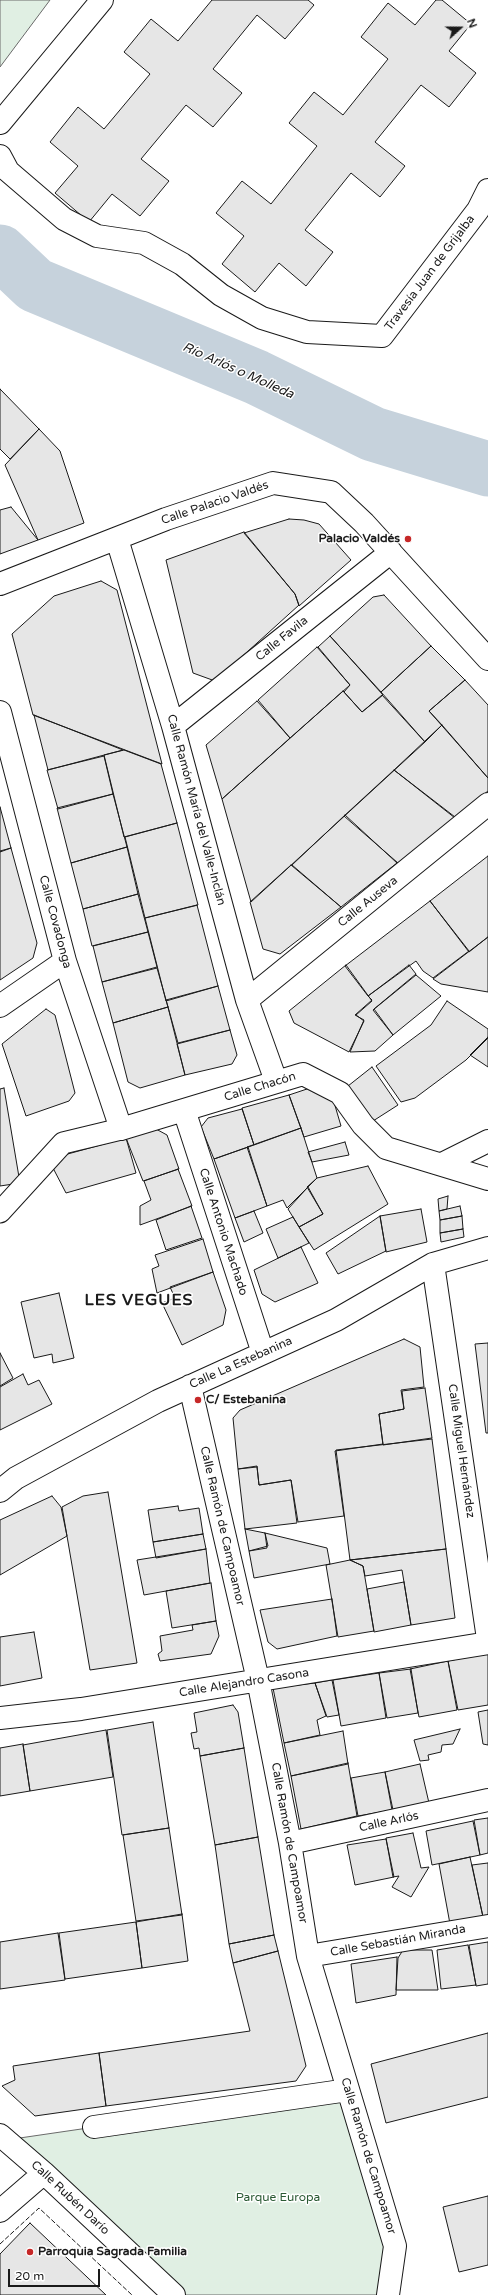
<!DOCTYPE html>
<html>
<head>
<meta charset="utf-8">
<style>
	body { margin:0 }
	#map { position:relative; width:488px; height:2295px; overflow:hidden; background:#fff; font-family:"Varela Round",sans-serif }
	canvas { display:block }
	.north { position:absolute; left:440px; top:8px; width:40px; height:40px; -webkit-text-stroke:3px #fff; paint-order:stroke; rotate:69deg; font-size:11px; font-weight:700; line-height:16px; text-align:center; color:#1a1a1a }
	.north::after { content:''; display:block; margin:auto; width:14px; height:18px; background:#1a1a1a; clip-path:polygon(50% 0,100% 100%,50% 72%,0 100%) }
	.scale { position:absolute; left:8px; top:2269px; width:92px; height:18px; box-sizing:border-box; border:2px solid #1a1a1a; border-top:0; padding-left:5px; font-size:12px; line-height:14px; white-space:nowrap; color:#1a1a1a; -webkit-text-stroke:3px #fff; paint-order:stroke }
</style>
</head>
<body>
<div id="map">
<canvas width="488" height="2295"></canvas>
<div class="north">N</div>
<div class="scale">20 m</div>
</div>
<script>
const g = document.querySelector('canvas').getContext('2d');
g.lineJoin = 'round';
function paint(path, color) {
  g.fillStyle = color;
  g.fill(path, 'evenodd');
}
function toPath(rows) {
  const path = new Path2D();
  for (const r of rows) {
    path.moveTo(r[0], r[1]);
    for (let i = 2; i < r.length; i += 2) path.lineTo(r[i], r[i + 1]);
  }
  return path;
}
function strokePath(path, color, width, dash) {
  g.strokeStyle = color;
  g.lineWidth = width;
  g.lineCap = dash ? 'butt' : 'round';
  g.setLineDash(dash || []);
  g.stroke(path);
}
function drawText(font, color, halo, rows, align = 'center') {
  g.font = font + ' "Varela Round",sans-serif';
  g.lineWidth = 3;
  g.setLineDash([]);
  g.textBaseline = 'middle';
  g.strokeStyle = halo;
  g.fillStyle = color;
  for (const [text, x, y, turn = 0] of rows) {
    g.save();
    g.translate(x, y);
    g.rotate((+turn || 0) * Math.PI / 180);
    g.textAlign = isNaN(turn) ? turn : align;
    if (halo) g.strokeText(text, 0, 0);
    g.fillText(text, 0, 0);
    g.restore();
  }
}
const green = toPath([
	[0,0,50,0,0,67,0,0],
	[348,2090,395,2246,388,2295,174,2295,6,2140,348,2090]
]);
paint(green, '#e0efe3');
strokePath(green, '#6a6a6a', 1);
strokePath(toPath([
	[0,252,35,285,256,377,373,434,488,469]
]), '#c6d2dc', 55);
const building = toPath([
	[212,0,308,0,314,5,285,39,257,15,213,69,242,93,213,127,186,105,141,159,169,181,140,216,112,194,89,222,55,193,78,166,50,142,78,107,104,129,150,74,124,52,151,19,178,41,212,0],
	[436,0,442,0,471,24,449,51,476,73,449,107,421,85,375,142,405,166,380,197,351,173,305,230,333,252,306,286,279,263,255,292,222,264,244,236,216,213,242,181,271,204,317,146,289,123,314,92,343,115,388,59,361,37,388,3,415,25,436,0],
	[0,389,39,429,10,459,0,449,0,389],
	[39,429,60,451,84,523,38,540,5,465,39,429],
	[11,507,38,540,0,554,0,510,11,507],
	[289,519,304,520,319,524,351,560,299,606,295,594,244,533,289,519],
	[244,532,295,594,299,605,215,681,193,673,166,560,244,532],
	[101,581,117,590,162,764,33,715,12,634,54,596,101,581],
	[384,595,431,646,381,692,330,636,373,597,384,595],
	[330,636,383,695,362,712,344,692,350,685,318,647,330,636],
	[431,646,465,680,429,711,442,725,425,742,381,692,431,646],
	[317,647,350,685,290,738,258,700,317,647],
	[465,680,488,705,488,778,429,711,465,680],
	[343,691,362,712,382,695,425,742,251,902,222,799,343,691],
	[257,701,290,738,222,799,206,745,257,701],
	[34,715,123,750,48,770,34,715],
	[442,725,488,778,488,791,455,817,394,770,442,725],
	[124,750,161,764,177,823,124,837,104,755,124,750],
	[104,756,113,794,58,809,47,770,104,756],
	[394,770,455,818,398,863,344,816,394,770],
	[113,794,127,847,71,863,57,808,113,794],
	[0,807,11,848,0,852,0,807],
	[345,815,397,863,341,907,292,865,345,815],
	[177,823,198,905,145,918,125,837,177,823],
	[127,847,138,894,83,909,71,863,127,847],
	[11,848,37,943,33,958,0,980,0,851,11,848],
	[488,856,488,937,469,952,430,901,488,856],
	[291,865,341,907,280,954,263,949,250,902,291,865],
	[138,894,148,932,92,946,83,909,138,894],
	[430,901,469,951,433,978,423,971,416,961,368,996,345,966,430,901],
	[197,905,218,986,166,1001,145,918,197,905],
	[148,932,157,967,102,982,93,946,148,932],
	[488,937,488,992,441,984,433,979,488,937],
	[346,965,372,1001,356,1015,364,1021,349,1052,294,1023,289,1011,346,965],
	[409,965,416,974,374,1009,393,1035,375,1051,350,1052,364,1020,355,1015,372,1000,368,996,409,965],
	[157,968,168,1007,113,1023,102,982,157,968],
	[416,975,441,996,393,1035,373,1010,416,975],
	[218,986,230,1030,178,1043,166,1000,218,986],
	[447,1001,488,1029,488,1038,466,1060,415,1098,401,1102,376,1066,431,1025,447,1001],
	[168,1007,185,1075,140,1088,128,1082,113,1023,168,1007],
	[46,1009,55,1015,75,1093,69,1101,26,1116,2,1044,46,1009],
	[230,1030,237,1055,232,1064,185,1075,177,1044,230,1030],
	[488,1037,488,1067,470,1055,488,1037],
	[372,1067,398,1105,373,1121,348,1086,372,1067],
	[316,1086,331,1092,341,1126,304,1137,289,1095,316,1086],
	[4,1088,20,1183,0,1186,0,1089,4,1088],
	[289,1095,301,1128,254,1145,242,1108,289,1095],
	[242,1109,254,1145,214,1159,201,1127,208,1118,242,1109],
	[301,1128,317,1178,287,1208,283,1200,267,1206,247,1147,301,1128],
	[156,1129,167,1135,179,1169,143,1181,126,1138,156,1129],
	[126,1138,136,1173,66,1193,53,1168,64,1155,126,1138],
	[345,1142,349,1155,312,1162,308,1152,345,1142],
	[248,1147,267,1206,235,1218,214,1159,248,1147],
	[368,1166,388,1204,314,1250,299,1227,323,1214,307,1187,317,1178,368,1166],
	[178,1169,192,1206,140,1225,140,1206,151,1200,144,1181,178,1169],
	[308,1187,323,1214,299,1227,288,1209,308,1187],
	[448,1196,447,1209,439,1211,438,1199,448,1196],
	[191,1206,202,1238,166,1250,156,1220,191,1206],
	[460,1206,462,1216,440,1220,439,1211,460,1206],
	[421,1209,427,1242,386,1252,380,1216,421,1209],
	[254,1211,263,1233,244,1242,235,1218,254,1211],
	[380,1216,386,1251,338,1274,326,1253,380,1216],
	[462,1216,463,1229,440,1233,440,1220,462,1216],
	[293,1217,309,1243,278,1258,266,1229,293,1217],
	[463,1229,464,1237,441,1242,440,1233,463,1229],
	[203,1239,213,1272,157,1293,152,1269,159,1266,155,1255,203,1239],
	[301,1247,318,1283,275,1302,262,1294,254,1270,301,1247],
	[213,1272,226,1310,223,1325,182,1345,162,1303,175,1298,170,1287,213,1272],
	[59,1293,74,1358,53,1363,52,1354,34,1358,21,1302,59,1293],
	[404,1339,420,1347,424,1387,401,1390,404,1409,379,1414,383,1444,335,1451,344,1516,298,1522,291,1480,259,1485,257,1466,238,1469,233,1418,240,1410,404,1339],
	[488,1343,488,1433,486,1433,475,1344,488,1343],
	[0,1353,13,1378,0,1386,0,1353],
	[23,1374,28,1385,39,1380,52,1404,0,1430,0,1387,23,1374],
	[425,1388,432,1438,383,1445,379,1414,404,1409,402,1391,425,1388],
	[432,1439,446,1549,350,1560,336,1450,432,1439],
	[257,1467,259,1485,291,1480,297,1523,245,1529,238,1469,257,1467],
	[108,1492,137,1663,90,1670,62,1507,83,1496,108,1492],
	[52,1496,61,1507,67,1536,0,1575,0,1520,52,1496],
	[178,1506,179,1511,199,1508,203,1534,153,1542,148,1510,178,1506],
	[245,1529,265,1533,267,1548,249,1551,245,1529],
	[265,1533,327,1548,330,1564,254,1578,249,1551,268,1546,265,1533],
	[203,1534,206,1549,156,1558,153,1542,203,1534],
	[206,1549,210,1583,144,1595,137,1560,206,1549],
	[446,1549,455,1618,411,1625,402,1570,365,1576,363,1566,350,1560,446,1549],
	[350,1560,363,1566,374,1631,338,1637,326,1565,350,1560],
	[404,1582,411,1625,374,1632,367,1589,404,1582],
	[211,1583,216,1621,172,1628,166,1591,211,1583],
	[332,1599,337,1636,277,1649,268,1642,260,1610,332,1599],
	[216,1621,219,1636,211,1654,160,1661,158,1654,162,1651,160,1636,193,1630,192,1625,216,1621],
	[34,1632,42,1678,0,1686,0,1637,34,1632],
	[488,1653,488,1705,458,1710,448,1661,488,1653],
	[448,1661,457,1710,419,1717,410,1669,448,1661],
	[411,1669,418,1713,387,1718,379,1673,411,1669],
	[379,1673,386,1718,341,1726,333,1680,379,1673],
	[332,1680,339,1715,327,1717,315,1683,332,1680],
	[315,1683,326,1716,317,1720,320,1735,284,1743,273,1688,315,1683],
	[233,1705,238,1712,244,1748,200,1756,199,1748,194,1749,191,1733,197,1732,194,1713,233,1705],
	[488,1710,488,1745,483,1744,478,1712,488,1710],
	[153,1722,169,1828,122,1835,107,1730,153,1722],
	[460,1729,453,1744,442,1745,441,1752,428,1755,429,1760,420,1761,414,1740,460,1729],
	[106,1730,113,1777,30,1791,23,1745,106,1730],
	[343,1731,348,1764,291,1776,284,1743,343,1731],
	[23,1744,30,1791,0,1796,0,1748,23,1744],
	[244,1748,258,1837,215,1845,200,1756,244,1748],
	[348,1763,357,1816,301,1829,291,1776,348,1763],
	[420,1764,429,1803,393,1810,385,1772,420,1764],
	[385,1772,392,1810,358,1816,351,1778,385,1772],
	[488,1818,488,1853,480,1855,474,1820,488,1818],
	[473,1821,480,1855,432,1865,426,1831,473,1821],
	[169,1828,182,1915,136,1921,123,1835,169,1828],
	[413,1833,421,1868,429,1867,411,1897,392,1887,399,1876,393,1877,386,1838,413,1833],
	[258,1837,274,1935,229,1944,215,1845,258,1837],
	[386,1839,394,1877,355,1885,347,1845,386,1839],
	[470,1857,483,1917,450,1924,439,1864,470,1857],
	[488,1863,488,1916,483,1917,472,1865,488,1863],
	[182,1914,188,1961,142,1968,136,1922,182,1914],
	[136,1922,142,1968,65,1979,59,1933,136,1922],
	[58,1933,65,1980,0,1989,0,1942,58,1933],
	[274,1935,278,1951,233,1963,229,1944,274,1935],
	[488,1942,488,1984,476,1986,469,1945,488,1942],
	[468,1945,476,1985,441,1989,437,1950,468,1945],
	[403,1950,432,1950,438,1990,396,1990,398,1958,403,1950],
	[278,1951,306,2066,296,2081,106,2106,99,2053,250,2031,233,1963,278,1951],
	[397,1957,396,1995,356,2003,351,1964,397,1957],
	[488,2033,488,2097,386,2123,371,2064,488,2033],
	[99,2053,106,2106,35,2116,2,2086,15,2080,13,2066,99,2053],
	[488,2196,488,2265,459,2272,443,2207,488,2196],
	[30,2223,106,2295,0,2295,0,2254,30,2223]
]);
paint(building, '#e6e6e6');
strokePath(building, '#1a1a1a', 1);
const pedestrian = toPath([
	[0,1212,63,1143,121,1129]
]);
const minor = toPath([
	[0,123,102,0],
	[0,156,8,171,64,219,97,236,144,243,182,264,221,295,262,318,307,332,382,336,478,210,488,190],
	[117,539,173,726,247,1000,276,1081],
	[0,584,166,519,273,483,331,492,364,523,488,659],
	[0,712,65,961,121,1129,303,1074,340,1093,363,1125,386,1148,488,1179],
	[173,726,391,552],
	[247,1000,488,804],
	[0,1006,65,961],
	[184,1110,263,1353],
	[442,1164,488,1141],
	[433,1264,488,1639],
	[190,1386,258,1680,290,1843,308,1956,395,2246,388,2295],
	[0,1491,16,1478,158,1401,336,1320,433,1264,488,1248],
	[0,1718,81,1709,488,1643],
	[290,1843,488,1800],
	[308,1956,488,1926],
	[94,2127,348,2090],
	[0,2135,44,2173,174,2295],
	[0,2211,44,2173]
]);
strokePath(pedestrian, '#1a1a1a', 23);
strokePath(minor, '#1a1a1a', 24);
strokePath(pedestrian, '#fff', 21);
strokePath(minor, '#fff', 22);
strokePath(toPath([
	[0,2244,39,2208,132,2295]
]), '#1a1a1a', 1, [5, 2]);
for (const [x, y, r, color] of [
	[408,539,4,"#c62828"],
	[198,1400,4,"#c62828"],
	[30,2252,4,"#c62828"]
]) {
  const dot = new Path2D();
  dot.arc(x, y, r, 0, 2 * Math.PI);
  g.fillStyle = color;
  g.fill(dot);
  strokePath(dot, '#fff', 1.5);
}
drawText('12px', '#1a1a1a', '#fff', [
	["Travesía Juan de Grijalba",430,273,-53],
	["Calle Palacio Valdés",215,503,-19],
	["Calle Favila",282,639,-39],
	["Calle Ramón María del Valle-Inclán",196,810,75],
	["Calle Auseva",368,902,-39],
	["Calle Covadonga",55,922,75],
	["Calle Chacón",260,1087,-17],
	["Calle Antonio Machado",223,1232,72],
	["Calle La Estebanina",241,1363,-24],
	["Calle Miguel Hernández",461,1451,82],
	["Calle Ramón de Campoamor",222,1526,77],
	["Calle Alejandro Casona",244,1683,-9],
	["Calle Arlós",389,1822,-12],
	["Calle Ramón de Campoamor",289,1843,80],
	["Calle Sebastián Miranda",398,1941,-10],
	["Calle Ramón de Campoamor",368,2156,73],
	["Calle Rubén Darío",70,2198,43]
]);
drawText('bold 12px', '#1a1a1a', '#fff', [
	["Palacio Valdés",400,539,"right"],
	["C/ Estebanina",206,1400],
	["Parroquia Sagrada Familia",38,2252]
], 'left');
drawText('12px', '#2b5a34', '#fff', [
	["Parque Europa",278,2198]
]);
drawText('italic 13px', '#1a1a1a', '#fff', [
	["Río Arlós o Molleda",238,371,24]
]);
g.letterSpacing = '1px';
drawText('bold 16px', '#1a1a1a', '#fff', [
	["LES VEGUES",139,1301]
]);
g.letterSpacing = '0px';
</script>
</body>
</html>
